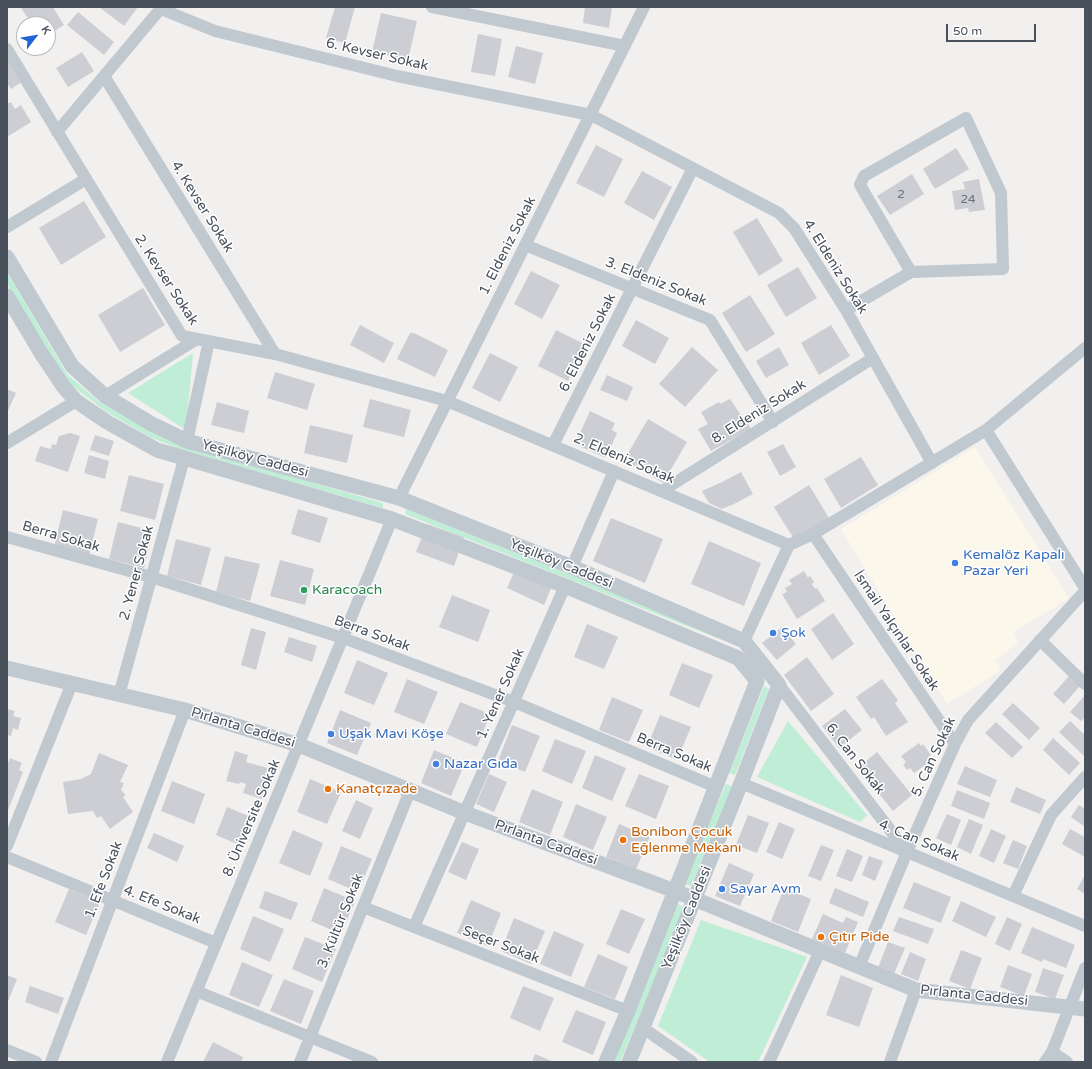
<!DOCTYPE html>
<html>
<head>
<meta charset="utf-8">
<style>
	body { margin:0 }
	#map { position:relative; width:1092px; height:1069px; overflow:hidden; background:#f2efef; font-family:"Varela Round",sans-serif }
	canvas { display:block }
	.frame { position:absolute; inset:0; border:8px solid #48515c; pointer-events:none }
	.north { position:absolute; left:16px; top:16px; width:40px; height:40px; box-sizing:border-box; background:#fff; border:1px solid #b6b9be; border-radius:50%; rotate:59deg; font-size:11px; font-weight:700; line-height:16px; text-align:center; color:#48515c }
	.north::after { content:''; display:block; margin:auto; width:14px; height:18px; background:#2263d8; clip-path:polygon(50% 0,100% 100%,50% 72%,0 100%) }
	.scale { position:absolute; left:946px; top:24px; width:90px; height:18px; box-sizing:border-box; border:2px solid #48515c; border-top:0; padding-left:5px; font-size:12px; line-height:14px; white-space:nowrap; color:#48515c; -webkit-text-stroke:3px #fff; paint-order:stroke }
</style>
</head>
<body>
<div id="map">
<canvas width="1092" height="1069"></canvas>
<div class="frame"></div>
<div class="north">K</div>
<div class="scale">50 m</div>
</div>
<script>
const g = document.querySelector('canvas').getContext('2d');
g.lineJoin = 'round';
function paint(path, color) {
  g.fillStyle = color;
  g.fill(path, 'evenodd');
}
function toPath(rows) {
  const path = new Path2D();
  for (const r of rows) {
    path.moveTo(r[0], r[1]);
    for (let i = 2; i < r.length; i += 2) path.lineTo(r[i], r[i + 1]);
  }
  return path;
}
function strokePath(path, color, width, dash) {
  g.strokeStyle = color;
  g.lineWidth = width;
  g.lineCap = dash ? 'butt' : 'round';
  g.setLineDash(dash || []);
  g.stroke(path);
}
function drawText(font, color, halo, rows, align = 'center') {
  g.font = font + ' "Varela Round",sans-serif';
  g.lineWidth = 3;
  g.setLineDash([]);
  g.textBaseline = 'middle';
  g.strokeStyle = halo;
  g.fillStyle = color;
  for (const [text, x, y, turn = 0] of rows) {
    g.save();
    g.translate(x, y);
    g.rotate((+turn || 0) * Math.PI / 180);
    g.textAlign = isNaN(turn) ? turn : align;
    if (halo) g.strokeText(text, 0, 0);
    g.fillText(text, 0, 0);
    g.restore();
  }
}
paint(toPath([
	[975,447,1069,598,1014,632,1018,643,995,660,1001,670,947,704,841,529]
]), '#fbf7ea');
paint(toPath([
	[7,272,67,374,98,401,144,428,183,445,383,503,383,508,179,449,150,437,107,412,71,385,52,360,7,284],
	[193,353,186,430,128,393],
	[406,509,719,634,717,638,405,514],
	[764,686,769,689,735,775,729,773],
	[788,721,867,815,860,822,757,777],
	[726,784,732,786,691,886,683,884],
	[677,904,685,907,620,1062,614,1062],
	[701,920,807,957,758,1062,710,1062,658,1026]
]), '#c0edd5');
paint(toPath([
	[23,7,53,7,64,25,48,35,48,24,32,24,21,8],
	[99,7,138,7,124,26],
	[335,7,355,7,345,43,326,38],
	[585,7,612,7,609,28,583,23],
	[78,12,114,42,104,55,67,25],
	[381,13,417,21,408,60,372,52],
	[478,34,502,39,495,76,471,72],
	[516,46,543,53,535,84,508,77],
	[82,52,94,71,68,87,56,68],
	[7,58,22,82,11,89,7,83],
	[11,102,15,109,21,105,31,122,7,137,7,104],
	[596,145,623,159,604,197,576,183],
	[956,148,969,169,935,189,923,169],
	[642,171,672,187,654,220,624,203],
	[912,174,924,194,890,215,877,196],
	[979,179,985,210,969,212,968,208,955,210,952,191,965,189,963,182],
	[84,201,106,237,61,265,39,228],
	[757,218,783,261,759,276,733,232],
	[798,267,817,298,786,317,767,285],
	[531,271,560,285,542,319,514,304],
	[143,288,165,325,120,352,98,315],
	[750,295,775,334,746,352,722,313],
	[636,320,669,338,655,364,622,346],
	[360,325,394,343,384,363,350,345],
	[831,325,850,356,819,375,801,343],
	[556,330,586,345,568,381,538,366],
	[410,333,414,333,448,350,435,377,397,359],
	[692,347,718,370,685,407,659,384],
	[779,347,789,365,766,378,756,361],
	[490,353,518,367,500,402,472,388],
	[275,372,315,384,307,410,267,398],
	[607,375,633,387,627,401,600,390],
	[7,389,16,393,7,413],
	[370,399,411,410,404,437,363,427],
	[730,399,743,418,744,417,751,429,711,451,698,429,708,424,701,412,719,402,720,404],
	[217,402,249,411,244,433,211,425],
	[590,411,615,423,612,430,617,433,606,458,575,444],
	[648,419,687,442,663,483,624,460],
	[310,425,353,435,347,463,304,453],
	[70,433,80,436,68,472,35,461,40,446,51,449,52,444,56,445,59,436],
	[95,435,114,441,109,456,90,450],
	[783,444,796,467,780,476,767,452],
	[89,455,109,461,105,479,84,473],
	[861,457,878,485,841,508,824,479],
	[741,472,753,494,734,504,722,509,709,503,702,491,722,482],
	[129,475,164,484,155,520,120,511],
	[809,485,829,518,794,539,774,507],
	[298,509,328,518,320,543,291,534],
	[63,510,98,519,89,556,54,547],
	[611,518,663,539,645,583,593,561],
	[118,522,153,531,144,568,109,559],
	[427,524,464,537,454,566,416,552],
	[176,539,211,548,201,585,167,576],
	[709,541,761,563,744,606,691,584],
	[225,556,260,564,250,601,216,592],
	[280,560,314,569,305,605,270,596],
	[519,561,556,577,544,605,507,588],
	[804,571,808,578,810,576,814,582,812,584,815,589,817,588,825,601,797,619,782,594,787,592,785,588,792,584,789,580],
	[452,595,490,610,478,642,439,627],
	[833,613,854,644,832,660,811,629],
	[587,624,618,637,604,669,574,657],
	[782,627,796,644,777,660,762,643],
	[251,628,266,632,256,670,241,665],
	[289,637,317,646,312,662,284,652],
	[807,657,834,694,811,711,784,675],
	[357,660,388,673,374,705,344,693],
	[682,663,713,675,699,708,669,695],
	[1070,675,1081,685,1064,704,1053,694],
	[407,679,438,692,424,724,394,712],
	[882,679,898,700,895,703,908,722,886,736,874,717,871,719,856,697],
	[1085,695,1085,717,1081,721,1070,712],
	[612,697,643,710,629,742,599,730],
	[460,702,490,714,477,747,446,734],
	[1013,703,1040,728,1029,740,1002,714],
	[7,709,15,711,13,716,21,718,18,730,13,728,11,736,7,735],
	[845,709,862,730,839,748,822,726],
	[340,710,371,723,357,755,327,743],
	[660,715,691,727,677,760,647,747],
	[1070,721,1085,735,1085,757,1059,732],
	[996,722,1023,747,1012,758,985,733],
	[512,725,540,736,525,772,498,761],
	[1053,738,1080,763,1069,775,1043,750],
	[555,739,586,751,572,784,542,771],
	[919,743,921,746,923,744,931,755,928,757,931,761,914,773,910,768,907,770,903,765,906,762,901,756],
	[434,750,465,763,451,796,421,783],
	[235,751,248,755,246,762,271,769,262,799,243,793,246,784,240,782,239,784,226,781],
	[877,752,912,795,893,811,858,768],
	[99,753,128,765,120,782,124,783,121,790,126,795,123,797,133,812,110,829,101,816,97,818,93,811,68,814,63,782,81,779,91,774],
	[595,755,626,768,612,801,582,788],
	[10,758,22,763,19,770,23,772,7,813,7,761,9,762],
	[965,766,997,780,990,797,957,784],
	[489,774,507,782,494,812,476,804],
	[639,774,669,786,656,819,625,806],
	[310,779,341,792,327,824,297,812],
	[172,781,205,794,194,824,161,811],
	[1016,787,1046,800,1040,814,1010,802],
	[532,789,563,802,550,835,519,822],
	[957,790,990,803,984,819,951,806],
	[356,800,373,808,360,839,342,831],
	[576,804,607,817,593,850,563,837],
	[1079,805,1085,809,1085,827,1071,817],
	[227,807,251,817,239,845,216,835],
	[947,814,961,820,951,845,936,838],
	[748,815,769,823,757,853,736,845],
	[969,819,983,825,971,854,957,847],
	[779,822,795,829,782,859,766,852],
	[619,824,650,837,636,869,606,857],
	[991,829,1006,836,994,863,979,856],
	[1070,829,1085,837,1085,857,1062,844],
	[293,830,323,843,310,876,279,863],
	[154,833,184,846,177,862,147,848],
	[1013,840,1027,846,1018,869,1003,863],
	[462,842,479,849,466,880,448,872],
	[821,845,834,850,821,881,808,876],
	[341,846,372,859,358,892,328,879],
	[847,849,863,856,852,882,836,876],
	[869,856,883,861,875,881,862,875],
	[729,863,754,874,740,906,715,896],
	[1085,875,1085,894,1077,889],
	[914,882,951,897,941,923,903,908],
	[324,888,355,901,341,934,311,921],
	[784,888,811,899,798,932,771,921],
	[835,888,869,902,863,917,829,903],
	[69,889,100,902,86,935,55,922],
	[265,891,298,903,291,920,259,908],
	[471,900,501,913,488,946,457,933],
	[961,901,996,917,986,937,952,921],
	[621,909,645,919,629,954,606,944],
	[823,914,843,923,846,917,858,922,845,953,812,939],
	[253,916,284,929,270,962,240,949],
	[899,917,934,929,928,944,893,931],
	[1007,917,1022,924,1010,951,995,944],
	[514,918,545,931,531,964,501,951],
	[1032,927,1075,945,1066,968,1043,959,1042,962,1021,953],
	[554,931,584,944,571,977,540,964],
	[305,937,336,949,322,982,292,969],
	[888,942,905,948,894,974,878,968],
	[961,950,982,958,970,989,949,981],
	[910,952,926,959,918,981,901,974],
	[598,954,628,967,615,999,584,987],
	[242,962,273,975,259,1007,229,995],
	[1008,965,1032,974,1024,996,1000,987],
	[1043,968,1064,975,1055,999,1035,992],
	[7,975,17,979,7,1004],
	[841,975,873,988,859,1027,826,1015],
	[284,979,314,991,301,1024,270,1011],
	[30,986,64,998,58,1014,25,1002],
	[523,986,554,998,540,1031,510,1018],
	[576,1010,606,1022,593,1055,562,1042],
	[213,1042,243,1057,241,1062,203,1062],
	[535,1054,554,1062,532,1062]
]), '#ccced3');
strokePath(toPath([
	[432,7,625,46],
	[161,9,215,31,397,76,591,115,779,213,794,228,846,310,932,463],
	[7,49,182,336,275,354,447,401,789,545],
	[104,76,275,354],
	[57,132,162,7],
	[7,227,86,179],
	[525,245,710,320,773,422],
	[846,310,911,272,1003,269,1001,193,966,118,864,176,860,185,911,272],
	[105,396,197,339],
	[986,430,1085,588],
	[187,441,209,341],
	[7,443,76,401],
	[553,445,693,168],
	[662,491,873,358],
	[399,498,644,7],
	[813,534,955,744],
	[7,537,151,577,343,638,514,702,716,787],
	[789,545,813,534,986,430,1085,348],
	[572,567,614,471],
	[1040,640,1085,684],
	[744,641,789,545],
	[779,685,907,852],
	[119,695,184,459],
	[741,783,1085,926],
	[7,846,72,683],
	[7,857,216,943],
	[1013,896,1051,815,1085,777],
	[363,907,628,1011],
	[414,927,565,586],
	[859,967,907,852,955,744,968,720,1085,591],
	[196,991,372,1062],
	[643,1028,692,1062],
	[7,1050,36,1062],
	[1052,1052,1067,1062],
	[51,1062,185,710],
	[167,1062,392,519],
	[300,1062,410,791],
	[769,1062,820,951],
	[890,1062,916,990],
	[1045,1062,1052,1052,1085,968]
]), '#c0c8d0', 12);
strokePath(toPath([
	[7,257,72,366,105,396,150,423,187,441,399,498,572,567,744,641,779,685,741,783,629,1062],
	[7,296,41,353,63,386,76,401,107,422,157,450,392,519,565,586,738,658,757,681,628,1011,606,1062],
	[7,668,185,710,299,745,465,813,675,891,916,990,1085,1009]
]), '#c0c8d0', 15);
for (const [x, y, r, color] of [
	[955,563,4,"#3f7fe0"],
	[304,590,4,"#2e9e5b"],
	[773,633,4,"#3f7fe0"],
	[331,734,4,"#3f7fe0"],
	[436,764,4,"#3f7fe0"],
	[328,789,4,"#e8710a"],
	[623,840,4,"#e8710a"],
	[722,889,4,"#3f7fe0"],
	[821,937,4,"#e8710a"]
]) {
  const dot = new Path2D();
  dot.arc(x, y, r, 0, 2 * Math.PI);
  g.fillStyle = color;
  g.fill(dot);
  strokePath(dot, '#fff', 1.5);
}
drawText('12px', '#69707a', null, [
	["2",901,195],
	["24",968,200]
]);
drawText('14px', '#48515c', '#fff', [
	["6. Kevser Sokak",377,55,13],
	["4. Kevser Sokak",202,207,58],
	["1. Eldeniz Sokak",508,246,-63],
	["4. Eldeniz Sokak",835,267,58],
	["2. Kevser Sokak",166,280,57],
	["3. Eldeniz Sokak",656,282,22],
	["6. Eldeniz Sokak",588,343,-63],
	["8. Eldeniz Sokak",759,412,-32],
	["Yeşilköy Caddesi",255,459,15],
	["2. Eldeniz Sokak",624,459,23],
	["Berra Sokak",61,537,16],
	["Yeşilköy Caddesi",561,564,22],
	["2. Yener Sokak",137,573,-75],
	["İsmail Yalçınlar Sokak",896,631,56],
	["Berra Sokak",372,634,20],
	["1. Yener Sokak",501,694,-66],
	["Pırlanta Caddesi",243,728,17],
	["Berra Sokak",674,753,23],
	["5. Can Sokak",934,757,-65],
	["6. Can Sokak",855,759,52],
	["8. Üniversite Sokak",252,818,-67],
	["4. Can Sokak",919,841,23],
	["Pırlanta Caddesi",546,843,20],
	["1. Efe Sokak",104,880,-69],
	["4. Efe Sokak",162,905,22],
	["Yeşilköy Caddesi",687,918,-68],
	["3. Kültür Sokak",341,921,-68],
	["Seçer Sokak",501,945,21],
	["Pırlanta Caddesi",974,996,6]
]);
drawText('14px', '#366cbe', '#fff', [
	["Kemalöz Kapalı",963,555],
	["Pazar Yeri",963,571],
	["Şok",781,633],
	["Uşak Mavi Köşe",339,734],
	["Nazar Gıda",444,764],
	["Sayar Avm",730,889]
], 'left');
drawText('14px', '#27864d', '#fff', [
	["Karacoach",312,590]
], 'left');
drawText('14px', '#c56008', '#fff', [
	["Kanatçızade",336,789],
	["Bonibon Çocuk",631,832],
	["Eğlenme Mekanı",631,848],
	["Çıtır Pide",829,937]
], 'left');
</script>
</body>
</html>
